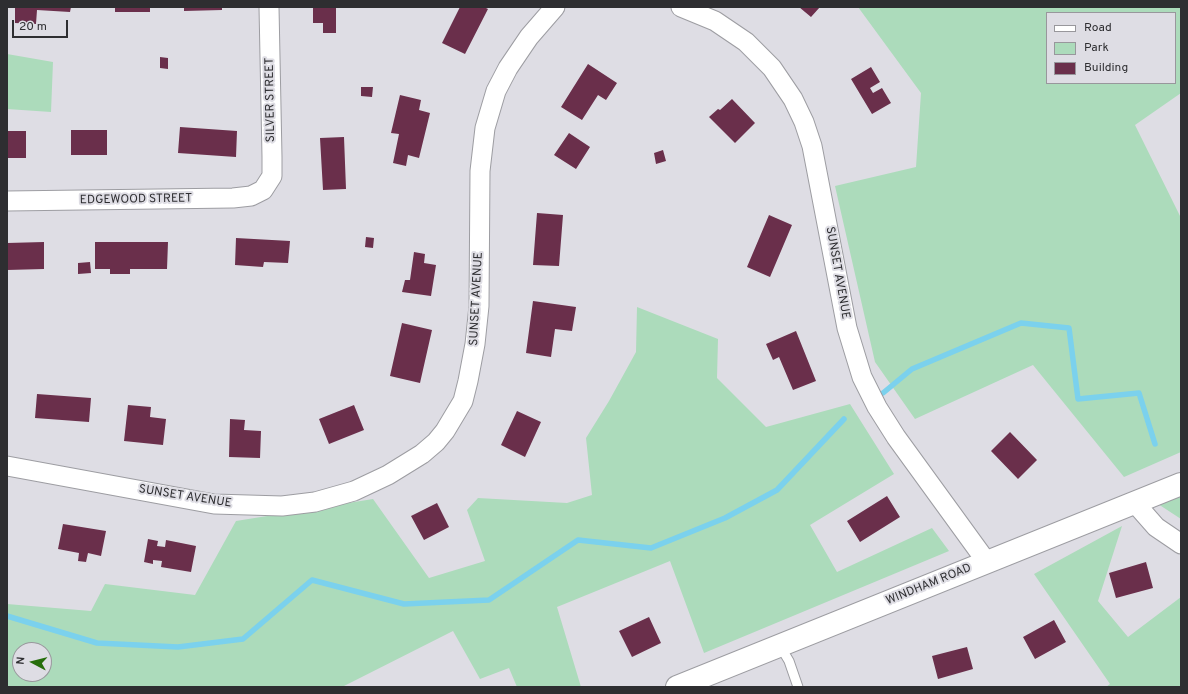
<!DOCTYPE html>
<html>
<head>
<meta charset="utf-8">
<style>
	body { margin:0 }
	#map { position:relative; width:1188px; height:694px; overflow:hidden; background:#dedde4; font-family:Overpass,sans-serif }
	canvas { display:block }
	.frame { position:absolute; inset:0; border:8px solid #2e2e31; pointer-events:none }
	.legend { position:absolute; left:1046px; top:12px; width:130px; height:72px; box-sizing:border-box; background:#dedde4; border:1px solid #98979c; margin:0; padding:5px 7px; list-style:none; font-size:12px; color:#2e2e31 }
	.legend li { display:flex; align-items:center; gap:8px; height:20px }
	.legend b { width:20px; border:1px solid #98979c }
	.north { position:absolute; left:12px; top:642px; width:40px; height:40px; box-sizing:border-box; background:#dedde4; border:1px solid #98979c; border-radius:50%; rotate:277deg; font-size:11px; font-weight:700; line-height:16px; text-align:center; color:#2e2e31 }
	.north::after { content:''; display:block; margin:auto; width:14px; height:18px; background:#276e0c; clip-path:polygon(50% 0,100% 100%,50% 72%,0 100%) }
	.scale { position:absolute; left:12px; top:20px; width:56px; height:18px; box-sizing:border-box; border:2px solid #2e2e31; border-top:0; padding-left:5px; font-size:12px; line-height:14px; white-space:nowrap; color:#2e2e31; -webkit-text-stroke:3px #dedde4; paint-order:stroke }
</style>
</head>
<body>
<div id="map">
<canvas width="1188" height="694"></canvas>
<div class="frame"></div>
<ul class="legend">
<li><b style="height:5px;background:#fff"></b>Road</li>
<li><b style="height:11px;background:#acdbbb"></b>Park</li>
<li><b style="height:11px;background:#6a2f4b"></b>Building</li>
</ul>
<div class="north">N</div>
<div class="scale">20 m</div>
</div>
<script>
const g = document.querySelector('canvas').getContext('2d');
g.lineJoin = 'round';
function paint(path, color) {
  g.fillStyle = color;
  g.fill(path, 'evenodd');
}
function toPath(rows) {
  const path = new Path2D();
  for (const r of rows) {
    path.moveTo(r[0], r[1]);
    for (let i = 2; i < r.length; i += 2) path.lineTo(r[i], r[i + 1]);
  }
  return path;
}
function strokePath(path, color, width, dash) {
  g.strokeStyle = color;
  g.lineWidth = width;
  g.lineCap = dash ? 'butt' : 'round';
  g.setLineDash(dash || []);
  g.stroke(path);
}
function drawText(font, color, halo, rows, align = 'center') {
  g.font = font + ' Overpass,sans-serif';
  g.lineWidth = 4;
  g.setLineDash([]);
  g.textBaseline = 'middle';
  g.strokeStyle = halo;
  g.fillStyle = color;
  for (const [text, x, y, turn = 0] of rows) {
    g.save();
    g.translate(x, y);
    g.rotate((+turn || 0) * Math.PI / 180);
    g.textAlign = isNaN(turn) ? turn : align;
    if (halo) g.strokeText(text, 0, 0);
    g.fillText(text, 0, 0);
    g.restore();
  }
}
paint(toPath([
	[858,7,1181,7,1181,93,1135,125,1181,218,1181,452,1124,477,1033,365,915,419,875,362,835,186,916,167,921,93],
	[1047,13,1175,13,1175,83,1047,83],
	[7,54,53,62,51,112,7,109],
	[637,307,718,339,717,378,766,427,850,404,894,474,810,525,837,572,932,528,949,551,704,653,670,561,557,607,581,687,517,687,509,668,480,679,453,631,342,687,7,687,7,604,91,611,105,584,195,595,236,521,373,499,429,578,485,561,467,510,478,498,567,503,592,495,586,438,609,401,636,352],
	[20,650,44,650,44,674,20,674],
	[1181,496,1181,519,1158,504],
	[1122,526,1098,601,1128,637,1181,597,1181,687,1106,687,1110,684,1034,574]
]), '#acdbbb');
strokePath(toPath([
	[883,393,912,369,1021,323,1069,328,1078,399,1139,393,1155,444],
	[7,616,97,643,178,647,243,639,312,580,404,604,489,600,578,540,651,548,725,518,777,490,844,419]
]), '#7bd1ed', 5.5);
paint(toPath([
	[15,7,71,7,70,12,37,10,36,24,15,23],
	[115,7,150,7,150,12,115,12],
	[184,7,222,7,222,10,184,11],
	[313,7,336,7,336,33,323,33,323,23,313,23],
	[460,7,484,7,488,9,465,54,442,43],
	[799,7,820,7,811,17],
	[160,57,168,58,168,69,160,68],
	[588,64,617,83,606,100,598,95,582,120,561,107],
	[871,67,880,82,870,88,873,93,882,88,891,103,872,114,851,79],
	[361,87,373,87,372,97,361,96],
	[400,95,421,100,419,110,430,113,419,158,408,155,406,166,393,163,399,134,391,133],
	[732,99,755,123,735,143,709,117,718,109,720,110],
	[180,127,237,131,236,157,178,153],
	[71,130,107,130,107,155,71,155],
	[7,131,26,131,26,158,7,158],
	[569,133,590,147,576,169,554,155],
	[344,137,346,189,323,190,320,138],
	[663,150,666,161,656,164,654,153],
	[537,213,563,215,559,266,533,265],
	[769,215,792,225,770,277,747,267],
	[366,237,374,238,373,248,365,247],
	[236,238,290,241,288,263,264,262,263,267,235,265],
	[44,242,44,269,7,270,7,243],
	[95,242,168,242,167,269,130,269,130,274,110,274,110,269,95,269],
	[414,252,425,254,424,263,436,265,431,296,402,292,405,280,410,280],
	[90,262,91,273,78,274,78,263],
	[533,301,576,307,572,331,555,329,551,357,526,353],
	[402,323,432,330,420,383,390,376],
	[796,331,816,381,793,390,779,357,773,360,766,344],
	[37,394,91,398,89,422,35,418],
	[128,405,151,407,150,417,166,419,163,445,124,441],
	[354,405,364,430,329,444,319,419],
	[517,411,541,422,525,457,501,445],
	[230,419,245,420,244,430,261,431,260,458,229,457],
	[1010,432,1037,460,1018,479,991,451],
	[887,496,900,517,860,542,847,521],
	[437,503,449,527,424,540,411,516],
	[63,524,106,531,101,556,88,553,86,562,78,561,79,553,58,549],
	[148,539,158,541,157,546,165,547,166,540,196,546,191,572,161,567,162,561,153,560,153,564,144,562],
	[1146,562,1153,588,1116,598,1109,573],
	[649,617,661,643,632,657,619,631],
	[1054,620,1066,642,1035,659,1023,637],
	[967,647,973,669,938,679,932,656]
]), '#6a2f4b');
const service = toPath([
	[780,646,789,661,798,687]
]);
const minor = toPath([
	[681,7,715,21,746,42,772,68,793,99,804,122,812,146,847,328,862,377,877,407,896,437,986,561],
	[7,201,233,198,251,196,263,190,272,176,272,157,269,7],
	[7,466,214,504,282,506,315,502,354,491,388,475,422,454,436,442,445,431,463,401,468,381,475,344,479,306,480,171,485,128,496,91,508,68,529,37,555,7],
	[1134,502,1156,527,1181,544]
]);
const tertiary = toPath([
	[677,687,1181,484]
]);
strokePath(service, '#9d9da2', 11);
strokePath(minor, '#9d9da2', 21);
strokePath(tertiary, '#9d9da2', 24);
strokePath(service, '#fff', 9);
strokePath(minor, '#fff', 19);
strokePath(tertiary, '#fff', 22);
drawText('12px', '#2e2e31', '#dedde4', [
	["SILVER STREET",271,100,-91],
	["EDGEWOOD STREET",136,200,-1],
	["SUNSET AVENUE",837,273,80],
	["SUNSET AVENUE",477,299,-87],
	["SUNSET AVENUE",185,497,9],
	["WINDHAM ROAD",929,585,-22]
]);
</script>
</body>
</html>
